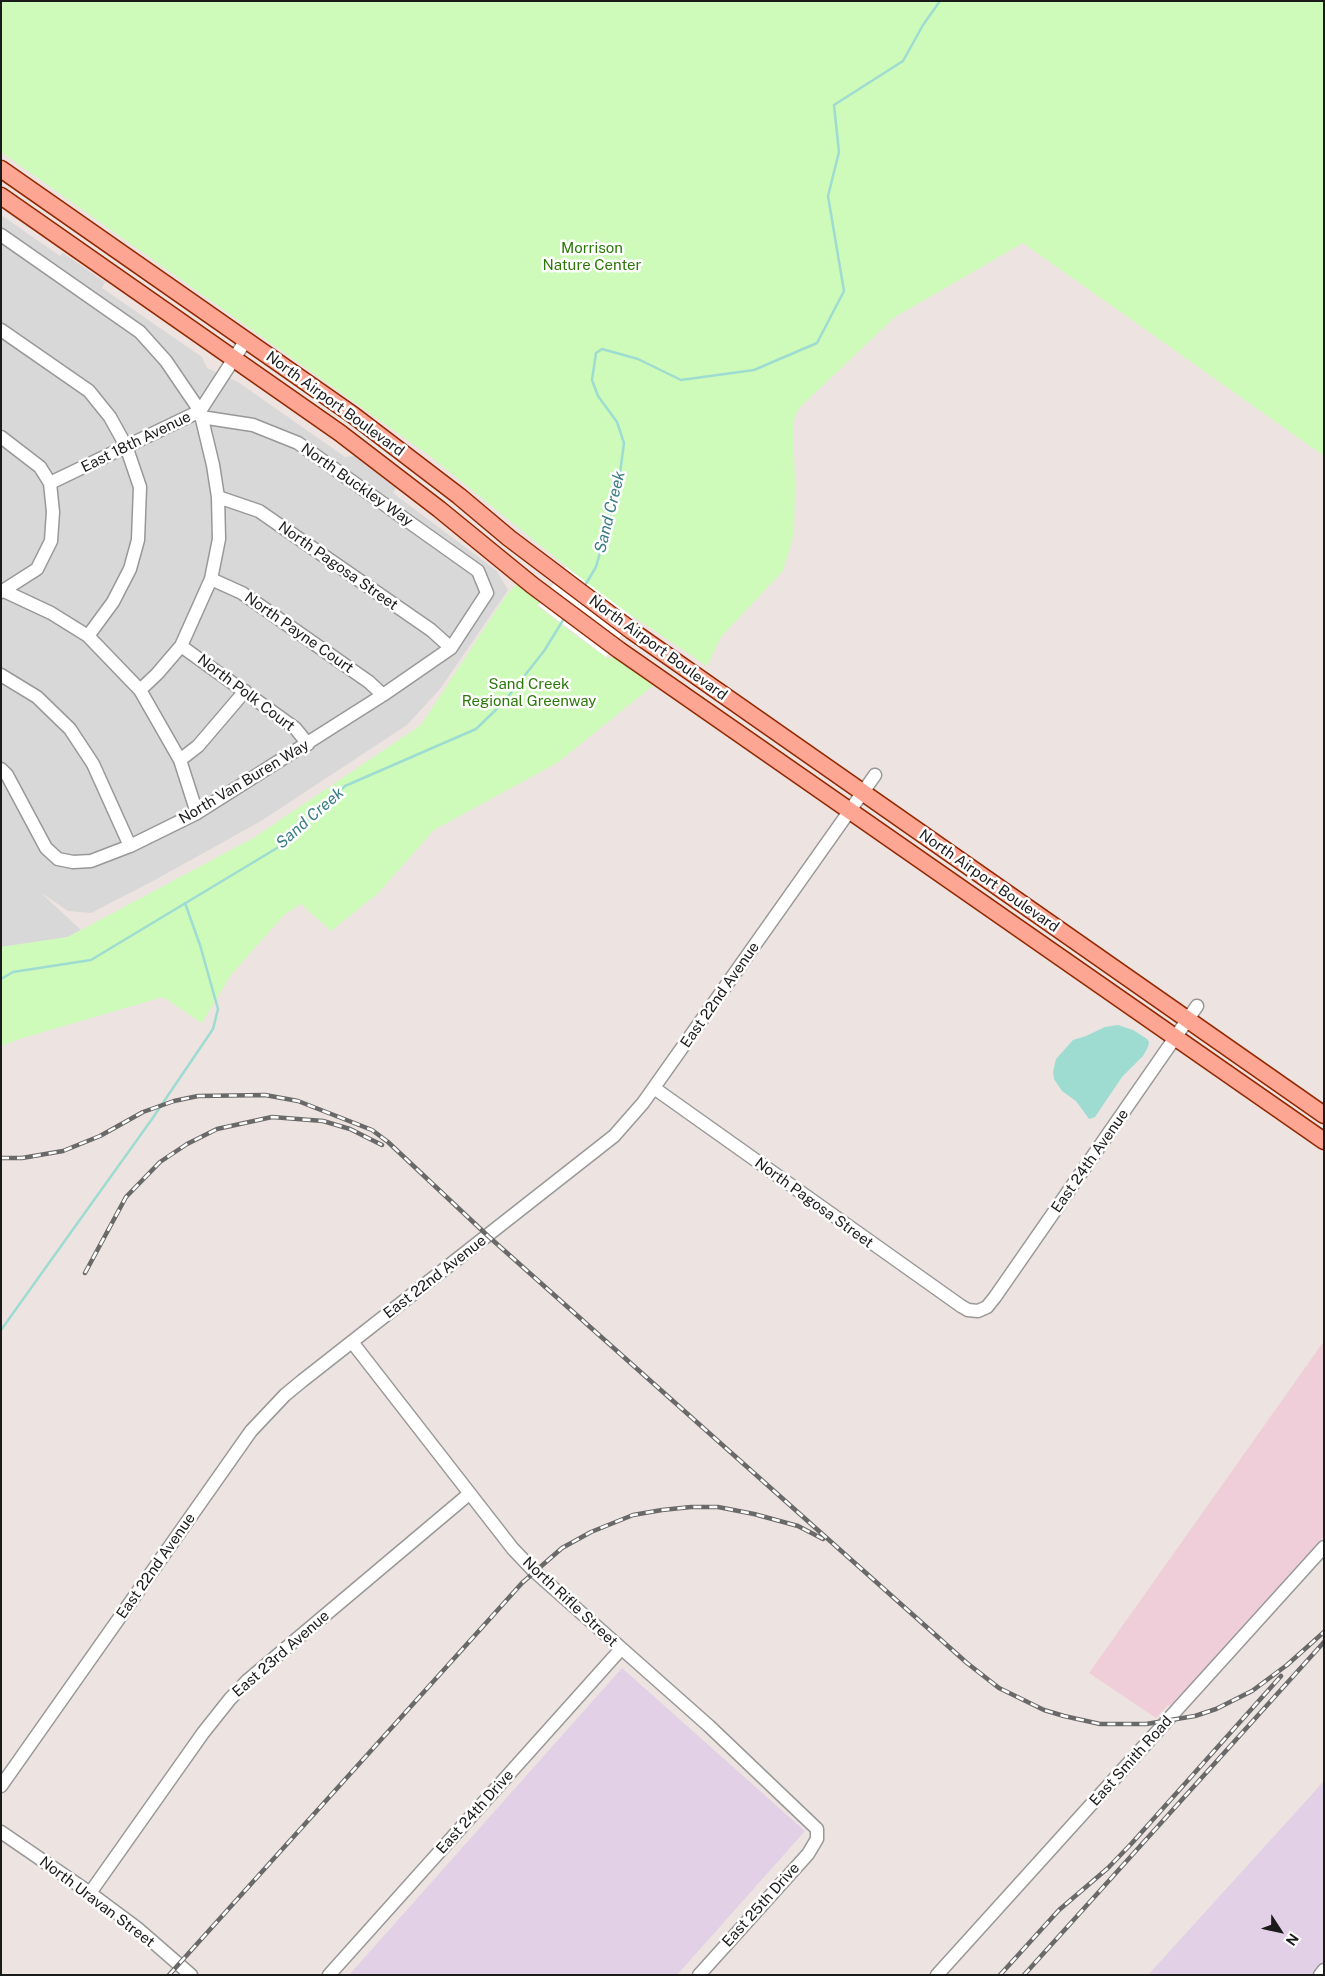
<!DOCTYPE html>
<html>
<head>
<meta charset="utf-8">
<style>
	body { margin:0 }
	#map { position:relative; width:1325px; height:1976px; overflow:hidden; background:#ede3e0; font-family:"Public Sans",sans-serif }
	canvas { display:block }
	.frame { position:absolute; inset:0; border:2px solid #1b1b1b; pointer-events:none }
	.north { position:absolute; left:1255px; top:1906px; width:50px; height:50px; -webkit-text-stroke:4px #fff; paint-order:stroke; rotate:125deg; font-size:14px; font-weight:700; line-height:20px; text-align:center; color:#1b1b1b }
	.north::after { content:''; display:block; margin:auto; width:18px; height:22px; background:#1b1b1b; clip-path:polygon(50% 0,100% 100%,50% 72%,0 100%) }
</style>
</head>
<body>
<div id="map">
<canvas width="1325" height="1976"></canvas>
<div class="frame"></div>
<div class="north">N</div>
</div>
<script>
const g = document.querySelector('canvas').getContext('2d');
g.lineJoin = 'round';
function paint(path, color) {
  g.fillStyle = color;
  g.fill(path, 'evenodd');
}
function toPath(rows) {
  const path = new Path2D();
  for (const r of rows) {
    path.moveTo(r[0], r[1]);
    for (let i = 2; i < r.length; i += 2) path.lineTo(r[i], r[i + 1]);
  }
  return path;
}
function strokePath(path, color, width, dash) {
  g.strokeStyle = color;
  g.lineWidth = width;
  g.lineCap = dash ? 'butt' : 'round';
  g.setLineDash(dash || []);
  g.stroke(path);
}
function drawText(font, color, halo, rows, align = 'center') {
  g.font = font + ' "Public Sans",sans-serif';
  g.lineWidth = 5;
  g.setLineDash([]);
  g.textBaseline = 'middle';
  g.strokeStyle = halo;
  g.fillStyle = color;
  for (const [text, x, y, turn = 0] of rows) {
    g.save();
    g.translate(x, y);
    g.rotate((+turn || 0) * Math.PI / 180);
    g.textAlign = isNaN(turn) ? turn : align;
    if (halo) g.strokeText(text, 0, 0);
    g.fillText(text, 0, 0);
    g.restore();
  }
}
paint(toPath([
	[1,215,60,256,63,253,105,282,102,288,202,357,207,368,238,382,345,457,355,456,396,488,393,493,497,571,508,590,440,689,407,725,261,821,153,881,91,913,68,911,40,892,81,930,68,937,1,947]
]), '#d9d8d8');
paint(toPath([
	[1324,1341,1324,1536,1171,1707,1168,1705,1156,1718,1089,1673]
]), '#efced9');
paint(toPath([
	[622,1668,805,1831,677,1975,349,1975],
	[1324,1781,1324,1975,1148,1975]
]), '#e2d1e6');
paint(toPath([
	[1,1,1324,1,1324,456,1023,243,895,317,799,408,793,422,795,485,794,534,783,571,721,637,707,666,604,597,430,456,1,152],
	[518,582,541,601,538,606,575,635,606,657,610,659,612,655,655,684,557,763,434,830,377,894,331,931,301,904,285,914,231,975,202,1023,163,997,23,1038,1,1046,1,947,68,937,255,837,421,725,505,597]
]), '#cefaba');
paint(toPath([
	[1118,1025,1133,1030,1147,1039,1149,1042,1148,1047,1143,1056,1122,1077,1095,1117,1089,1119,1076,1101,1062,1091,1054,1079,1053,1072,1056,1059,1073,1040,1086,1036,1105,1027]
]), '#9edcd2');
paint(toPath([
	[566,567,633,617,606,657,538,605]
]), '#fff');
strokePath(toPath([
	[584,587,596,567,618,488,624,443,617,422,598,396,592,380,596,353,602,349,638,359,681,380,754,370,817,343,844,291,828,196,839,152,834,105,903,61,923,25,940,1],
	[1,979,13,972,91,960,277,848,345,786,476,729,503,703,544,651,565,617],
	[1,1330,152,1119,213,1029,218,1009,200,945,185,903]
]), '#9edcd2', 2.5);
const minor = toPath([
	[1,235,140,332,166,361,200,411,213,465,218,497,219,539,211,579,181,646,157,674,140,690],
	[1,330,89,391,110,417,126,446,140,487,138,540,130,569,113,602,88,636],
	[1,437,40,467,50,483,53,512,51,541,37,569,1,592],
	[50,483,200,411,246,340],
	[218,497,259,511,431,630,451,648],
	[211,579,242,593,369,682,383,695],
	[4,591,51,613,88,636,140,690,180,760,197,813],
	[181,646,295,728,308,744],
	[1,675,37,697,70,729,93,764,130,846],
	[180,760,198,746,245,691],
	[1,769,7,775,46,848,58,859,73,862,91,861,130,846,197,813,383,695,451,648,487,593,478,571,298,443,253,425,201,417],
	[654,1088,961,1306,968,1310,978,1311,987,1307,995,1297,1197,1006],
	[352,1342,513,1549,534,1571,709,1726,817,1829,817,1839,808,1854,699,1975],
	[1,1786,251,1431,285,1395,302,1381,614,1136,643,1103,875,775],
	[1,1832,90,1893,137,1928,191,1975],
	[90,1893,203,1733,230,1699,248,1680,469,1494],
	[329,1975,621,1649],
	[937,1975,1324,1547],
	[1320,1975,1324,1970]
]);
const major = toPath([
	[1,169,353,415,459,496,509,538,632,631,1324,1115],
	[1,196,340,433,439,509,532,585,619,650,1324,1141]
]);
strokePath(minor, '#989898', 15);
strokePath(major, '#922800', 19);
strokePath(minor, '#fff', 12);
strokePath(major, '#fda694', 16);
const rail = toPath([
	[1,1158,22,1158,63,1151,100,1136,143,1112,174,1101,198,1096,265,1095,298,1101,372,1130,388,1142,488,1236,967,1663,999,1688,1044,1710,1064,1716,1100,1724,1146,1724,1195,1716,1216,1709,1252,1691,1287,1665,1324,1632],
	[85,1273,126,1197,160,1162,187,1144,217,1129,272,1117,323,1121,350,1129,382,1145],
	[169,1975,522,1583,562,1548,591,1532,633,1515,662,1510,691,1507,718,1507,754,1514,798,1526,823,1539],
	[1000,1975,1059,1910,1108,1868,1132,1843,1281,1676],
	[1024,1975,1324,1642]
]);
strokePath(rail, '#696969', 4.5);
strokePath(rail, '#fff', 2.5, [8]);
drawText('15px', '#2c7909', '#fff', [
	["Morrison",592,248],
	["Nature Center",592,265],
	["Sand Creek",529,684],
	["Regional Greenway",529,701]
]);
drawText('15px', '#1b1b1b', '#fff', [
	["North Airport Boulevard",335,404,36],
	["East 18th Avenue",136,442,-26],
	["North Buckley Way",357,485,35],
	["North Pagosa Street",338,566,35],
	["North Payne Court",299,633,35],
	["North Airport Boulevard",658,648,36],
	["North Polk Court",246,693,37],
	["North Van Buren Way",244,782,-31],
	["North Airport Boulevard",989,881,35],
	["East 22nd Avenue",720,995,-55],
	["East 24th Avenue",1090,1161,-55],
	["North Pagosa Street",814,1203,36],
	["East 22nd Avenue",435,1277,-38],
	["East 22nd Avenue",156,1566,-55],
	["North Rifle Street",570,1602,43],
	["East 23rd Avenue",281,1654,-41],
	["East Smith Road",1131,1761,-48],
	["East 24th Drive",475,1812,-48],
	["North Uravan Street",97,1902,37],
	["East 25th Drive",761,1905,-48]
]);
drawText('italic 16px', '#3a7c84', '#fff', [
	["Sand Creek",610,512,-76],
	["Sand Creek",310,818,-41]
]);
</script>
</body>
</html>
